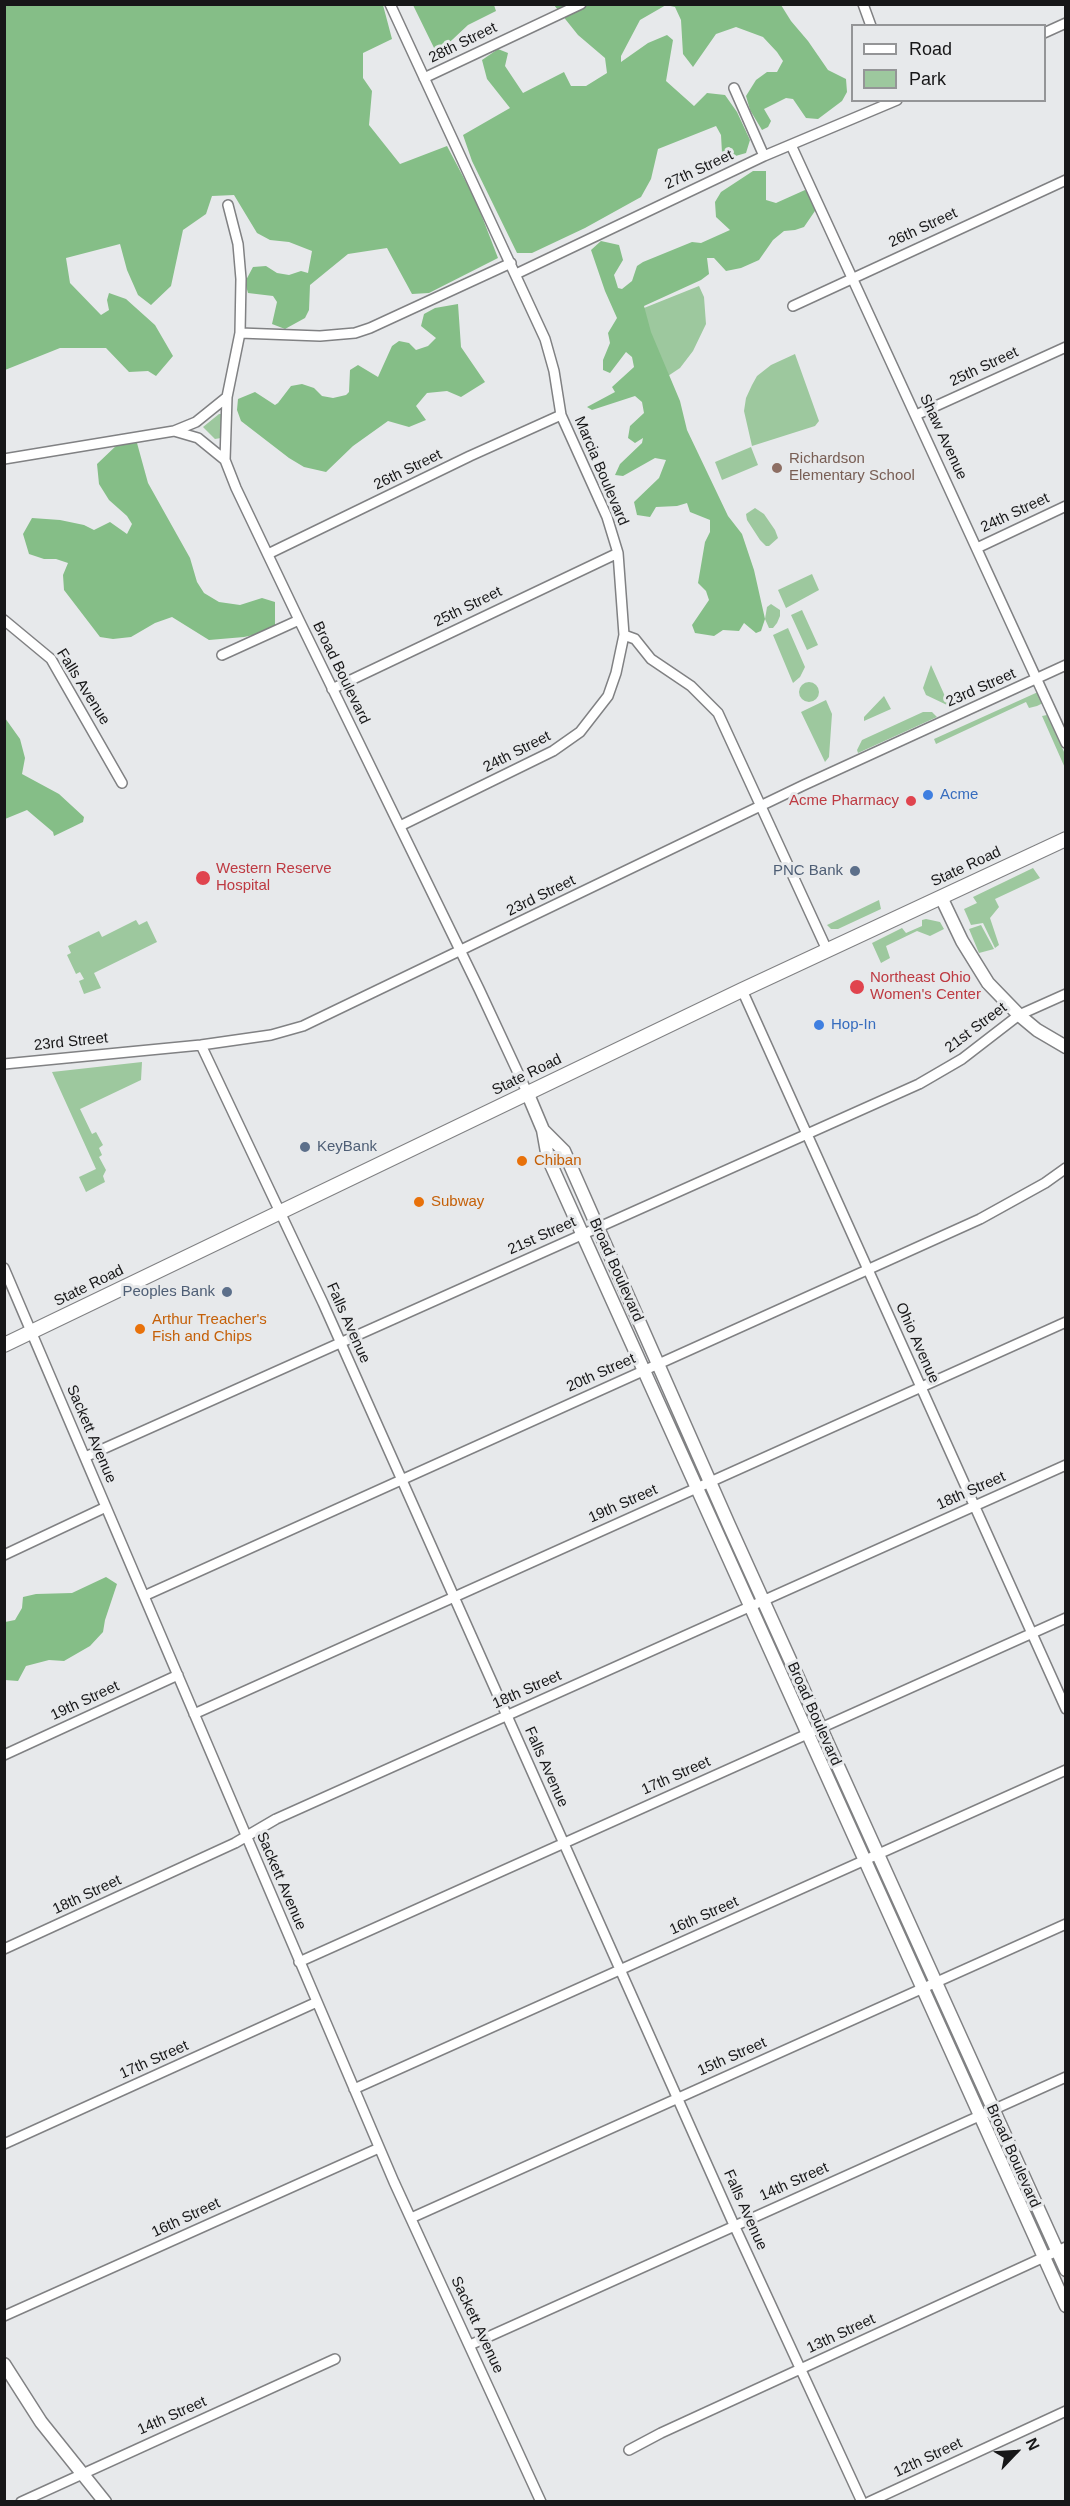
<!DOCTYPE html>
<html>
<head>
<meta charset="utf-8">
<style>
	body { margin:0 }
	#map { position:relative; width:1070px; height:2506px; overflow:hidden; background:#e7e9eb; font-family:Arial,sans-serif }
	canvas { display:block }
	.frame { position:absolute; inset:0; border:6px solid #171718; pointer-events:none }
	.legend { position:absolute; left:851px; top:24px; width:195px; height:78px; box-sizing:border-box; background:#e7e9eb; border:2px solid #949597; margin:0; padding:8px 10px; list-style:none; font-size:18px; color:#171718 }
	.legend li { display:flex; align-items:center; gap:12px; height:30px }
	.legend b { width:30px; border:2px solid #949597 }
	.north { position:absolute; left:986px; top:2422px; width:60px; height:60px; -webkit-text-stroke:4px #e7e9eb; paint-order:stroke; rotate:65deg; font-size:16px; font-weight:700; line-height:24px; text-align:center; color:#171718 }
	.north::after { content:''; display:block; margin:auto; width:21px; height:27px; background:#171718; clip-path:polygon(50% 0,100% 100%,50% 72%,0 100%) }
</style>
</head>
<body>
<div id="map">
<canvas width="1070" height="2506"></canvas>
<div class="frame"></div>
<ul class="legend">
<li><b style="height:8px;background:#fff"></b>Road</li>
<li><b style="height:16px;background:#9dc89e"></b>Park</li>
</ul>
<div class="north">N</div>
</div>
<script>
const g = document.querySelector('canvas').getContext('2d');
g.lineJoin = 'round';
function paint(path, color) {
  g.fillStyle = color;
  g.fill(path, 'evenodd');
}
function toPath(rows) {
  const path = new Path2D();
  for (const r of rows) {
    if (r.length === 3) {
      path.moveTo(r[0] + r[2], r[1]);
      path.arc(r[0], r[1], r[2], 0, 2 * Math.PI);
      continue;
    }
    path.moveTo(r[0], r[1]);
    for (let i = 2; i < r.length; i += 2) path.lineTo(r[i], r[i + 1]);
  }
  return path;
}
function strokePath(path, color, width, dash) {
  g.strokeStyle = color;
  g.lineWidth = width;
  g.lineCap = dash ? 'butt' : 'round';
  g.setLineDash(dash || []);
  g.stroke(path);
}
function drawText(font, color, halo, rows, align = 'center') {
  g.font = font + ' Arial,sans-serif';
  g.lineWidth = 6;
  g.setLineDash([]);
  g.textBaseline = 'middle';
  g.strokeStyle = halo;
  g.fillStyle = color;
  for (const [text, x, y, turn = 0] of rows) {
    g.save();
    g.translate(x, y);
    g.rotate((+turn || 0) * Math.PI / 180);
    g.textAlign = isNaN(turn) ? turn : align;
    if (halo) g.strokeText(text, 0, 0);
    g.fillText(text, 0, 0);
    g.restore();
  }
}
paint(toPath([
	[699,286,704,297,706,324,693,351,680,368,668,376,642,317,644,308],
	[795,354,819,421,815,426,752,446,744,411,746,398,752,385,757,376,771,365],
	[219,414,222,414,221,438,215,439,203,427],
	[751,447,758,465,722,480,715,462],
	[755,508,764,514,775,530,778,538,769,546,766,546,760,540,747,520,746,514],
	[812,574,819,590,786,608,778,590],
	[771,604,780,610,780,616,777,623,773,628,769,628,765,619,767,607],
	[802,610,818,645,807,650,791,615],
	[788,628,805,667,800,677,793,683,773,635],
	[931,665,948,703,947,705,926,695,923,688],
	[809,692,10],
	[1038,692,1043,703,1037,706,1029,708,1026,702,936,744,934,739],
	[884,696,891,709,864,721,864,717],
	[826,700,832,714,829,757,825,762,801,712],
	[923,712,932,712,937,717,858,753,857,750,862,740],
	[1047,715,1065,754,1065,768,1042,716],
	[1033,868,1040,878,995,899,999,907,990,918,999,945,995,948,983,923,971,925,964,909,977,903,973,897],
	[879,900,881,909,838,929,831,929,827,925],
	[926,919,940,922,944,929,930,936,917,931,886,946,890,958,881,963,872,943,902,928,906,933,922,926,922,920],
	[136,920,139,925,147,921,157,942,94,973,101,988,84,994,79,981,84,979,80,972,76,974,67,955,71,953,68,946,99,931,102,937],
	[981,925,994,949,979,953,969,929],
	[142,1062,141,1080,80,1109,92,1134,96,1132,103,1145,99,1148,102,1155,99,1157,106,1170,103,1176,105,1182,86,1192,79,1177,96,1169,52,1072]
]), '#9dc89e');
paint(toPath([
	[5,5,383,5,392,39,363,53,363,78,372,91,369,125,400,164,447,146,476,201,498,258,429,293,412,294,387,248,348,254,310,285,309,310,305,318,285,329,272,324,277,302,273,296,248,293,245,282,253,267,266,266,277,273,289,275,301,271,308,273,312,251,289,242,270,240,257,233,234,195,212,196,206,214,183,230,171,286,151,305,138,295,127,270,120,244,66,258,70,283,101,315,109,310,107,300,109,293,126,299,155,325,173,356,156,376,148,371,129,372,106,348,60,348,5,370],
	[413,5,494,5,496,11,468,25,437,54],
	[554,5,781,5,791,21,808,41,828,70,846,79,847,92,842,101,818,119,806,118,793,99,786,98,764,109,771,121,768,127,762,130,750,110,746,96,756,80,767,72,777,72,783,61,777,52,763,37,736,27,716,34,693,67,683,54,681,20,675,7,666,5,640,20,621,56,621,62,648,43,667,35,673,40,666,81,694,106,707,93,725,95,737,112,750,140,746,153,732,157,722,153,721,135,716,126,658,149,651,179,641,197,585,228,532,253,517,253,472,161,463,135,510,108,487,79,482,60,498,49,508,53,505,66,523,93,564,72,571,86,586,86,607,73,605,58,578,35],
	[753,171,766,171,766,200,776,203,805,190,814,197,817,208,804,227,795,230,784,231,773,240,759,260,741,268,726,271,714,258,707,258,709,274,701,280,644,306,651,332,680,401,687,430,728,516,742,534,754,570,765,619,761,631,756,633,744,623,739,631,723,630,714,636,695,633,692,625,709,600,706,591,698,583,705,542,710,532,710,520,690,512,687,503,677,506,656,507,650,517,637,515,634,502,659,478,666,460,655,458,623,476,615,475,620,464,642,443,643,438,635,443,628,438,630,426,644,413,642,402,635,396,592,410,587,407,615,392,612,387,634,367,632,357,626,352,610,373,603,370,603,360,610,343,608,333,617,318,605,291,591,250,601,241,619,245,623,260,614,275,618,288,622,289,632,281,637,266,643,262,692,242,701,243,730,230,716,217,715,202,721,192],
	[458,304,461,347,485,382,461,397,447,391,427,393,416,406,426,420,409,427,388,421,353,446,326,472,304,467,289,458,241,421,237,410,238,399,255,392,275,405,278,403,291,386,302,384,314,388,322,396,333,398,346,395,349,392,350,370,358,365,378,377,392,346,399,341,409,343,416,350,428,346,436,338,421,326,424,314,435,308],
	[137,443,148,483,190,558,197,582,204,593,219,602,240,605,262,598,275,602,275,626,263,633,244,637,209,640,172,617,155,623,131,637,113,639,100,637,64,590,63,575,68,563,56,559,44,559,29,554,23,534,32,518,60,520,84,525,94,530,110,522,127,534,132,524,127,516,109,500,99,484,97,464,118,444],
	[5,718,20,739,25,758,22,774,59,794,84,817,83,822,54,836,53,832,27,810,5,819],
	[106,1577,117,1584,105,1620,103,1632,90,1646,64,1661,49,1660,26,1666,18,1681,5,1680,5,1622,15,1620,22,1608,23,1597,36,1594,72,1593]
]), '#85be87');
const street = toPath([
	[390,4,545,339,554,371,561,415,607,517,618,553,624,635,635,639,651,659,691,686,718,713,827,950],
	[863,4,871,26],
	[1044,33,1066,23],
	[424,78,581,4],
	[734,88,764,156],
	[791,145,1066,743],
	[228,205,238,244,241,279,240,333,227,397,225,460,236,488,299,620,479,989,527,1092],
	[516,274,764,156,897,100],
	[793,306,1066,180],
	[240,333,320,336,355,333,370,328,511,263],
	[916,415,1066,347],
	[174,431,196,422,227,397],
	[4,459,174,431,198,438,225,460],
	[977,548,1066,506],
	[268,554,470,456,561,415],
	[4,620,51,659,122,783],
	[222,655,299,620],
	[332,689,618,553],
	[400,826,553,751,580,732,608,696,616,673,624,635],
	[742,990,1066,1709],
	[201,1045,323,1303,734,2225,862,2502],
	[4,1064,201,1045,271,1035,303,1026,804,785,1066,665],
	[4,1268,394,2182,541,2502],
	[85,1457,919,1084,962,1059,1019,1015,1066,994],
	[4,1555,106,1507],
	[144,1596,980,1219,1045,1183,1066,1168],
	[194,1714,1066,1322],
	[4,1755,178,1675],
	[4,1949,235,1843,276,1819,1066,1465],
	[299,1962,1066,1618],
	[354,2089,1066,1770],
	[4,2144,317,2002],
	[411,2218,1066,1924],
	[4,2316,379,2148],
	[470,2345,1066,2077],
	[629,2450,661,2433,1066,2247],
	[21,2502,335,2359],
	[869,2502,1066,2411]
]);
const secondary = toPath([
	[941,897,962,941,988,983,1019,1015,1037,1030,1066,1047],
	[527,1092,543,1130,548,1158,1066,2306],
	[543,1130,564,1151,729,1525,1066,2270],
	[4,2364,41,2422,105,2502]
]);
const primary = toPath([
	[4,1345,742,990,1066,839]
]);
strokePath(street, '#808183', 12);
strokePath(secondary, '#808183', 15);
strokePath(primary, '#808183', 16);
strokePath(street, '#fff', 9);
strokePath(secondary, '#fff', 12);
strokePath(primary, '#fff', 14);
for (const [x, y, r, color] of [
	[777,468,6,"#8d6e63"],
	[928,795,6,"#3f7fe0"],
	[911,801,6,"#e0444e"],
	[855,871,6,"#5c6f8a"],
	[203,878,8,"#e0444e"],
	[857,987,8,"#e0444e"],
	[819,1025,6,"#3f7fe0"],
	[305,1147,6,"#5c6f8a"],
	[522,1161,6,"#e8710a"],
	[419,1202,6,"#e8710a"],
	[227,1292,6,"#5c6f8a"],
	[140,1329,6,"#e8710a"]
]) {
  const dot = new Path2D();
  dot.arc(x, y, r, 0, 2 * Math.PI);
  g.fillStyle = color;
  g.fill(dot);
  strokePath(dot, '#e7e9eb', 2);
}
drawText('15px', '#171718', '#e7e9eb', [
	["28th Street",463,43,-26],
	["27th Street",699,170,-25],
	["26th Street",923,228,-25],
	["25th Street",984,367,-25],
	["Shaw Avenue",943,437,65],
	["26th Street",408,470,-26],
	["Marcia Boulevard",601,471,67],
	["24th Street",1015,513,-25],
	["25th Street",468,607,-26],
	["Broad Boulevard",341,673,64],
	["Falls Avenue",83,687,58],
	["23rd Street",981,688,-24],
	["24th Street",517,752,-27],
	["State Road",966,867,-25],
	["23rd Street",541,896,-26],
	["21st Street",976,1028,-37],
	["23rd Street",71,1042,-6],
	["State Road",527,1075,-26],
	["21st Street",542,1236,-24],
	["Broad Boulevard",616,1270,66],
	["State Road",89,1286,-26],
	["Falls Avenue",348,1323,66],
	["Ohio Avenue",917,1343,66],
	["20th Street",601,1373,-24],
	["Sackett Avenue",91,1434,67],
	["18th Street",971,1491,-24],
	["19th Street",623,1504,-24],
	["18th Street",527,1690,-24],
	["19th Street",85,1701,-25],
	["Broad Boulevard",814,1714,66],
	["Falls Avenue",546,1767,66],
	["17th Street",676,1776,-24],
	["Sackett Avenue",281,1881,67],
	["18th Street",87,1895,-25],
	["16th Street",704,1916,-24],
	["15th Street",732,2057,-24],
	["17th Street",154,2060,-24],
	["Broad Boulevard",1013,2156,66],
	["14th Street",794,2182,-24],
	["Falls Avenue",745,2210,66],
	["16th Street",186,2218,-25],
	["Sackett Avenue",477,2325,65],
	["13th Street",841,2334,-25],
	["14th Street",172,2416,-24],
	["12th Street",928,2458,-25]
]);
drawText('15px', '#785e54', '#e7e9eb', [
	["Richardson",789,459],
	["Elementary School",789,476]
], 'left');
drawText('15px', '#366cbe', '#e7e9eb', [
	["Acme",940,795],
	["Hop-In",831,1025]
], 'left');
drawText('15px', '#be3a42', '#e7e9eb', [
	["Acme Pharmacy",899,801,"right"],
	["Western Reserve",216,869],
	["Hospital",216,886],
	["Northeast Ohio",870,978],
	["Women's Center",870,995]
], 'left');
drawText('15px', '#4e5e75', '#e7e9eb', [
	["PNC Bank",843,871],
	["KeyBank",317,1147,"left"],
	["Peoples Bank",215,1292]
], 'right');
drawText('15px', '#c56008', '#e7e9eb', [
	["Chiban",534,1161],
	["Subway",431,1202],
	["Arthur Treacher's",152,1320],
	["Fish and Chips",152,1337]
], 'left');
</script>
</body>
</html>
